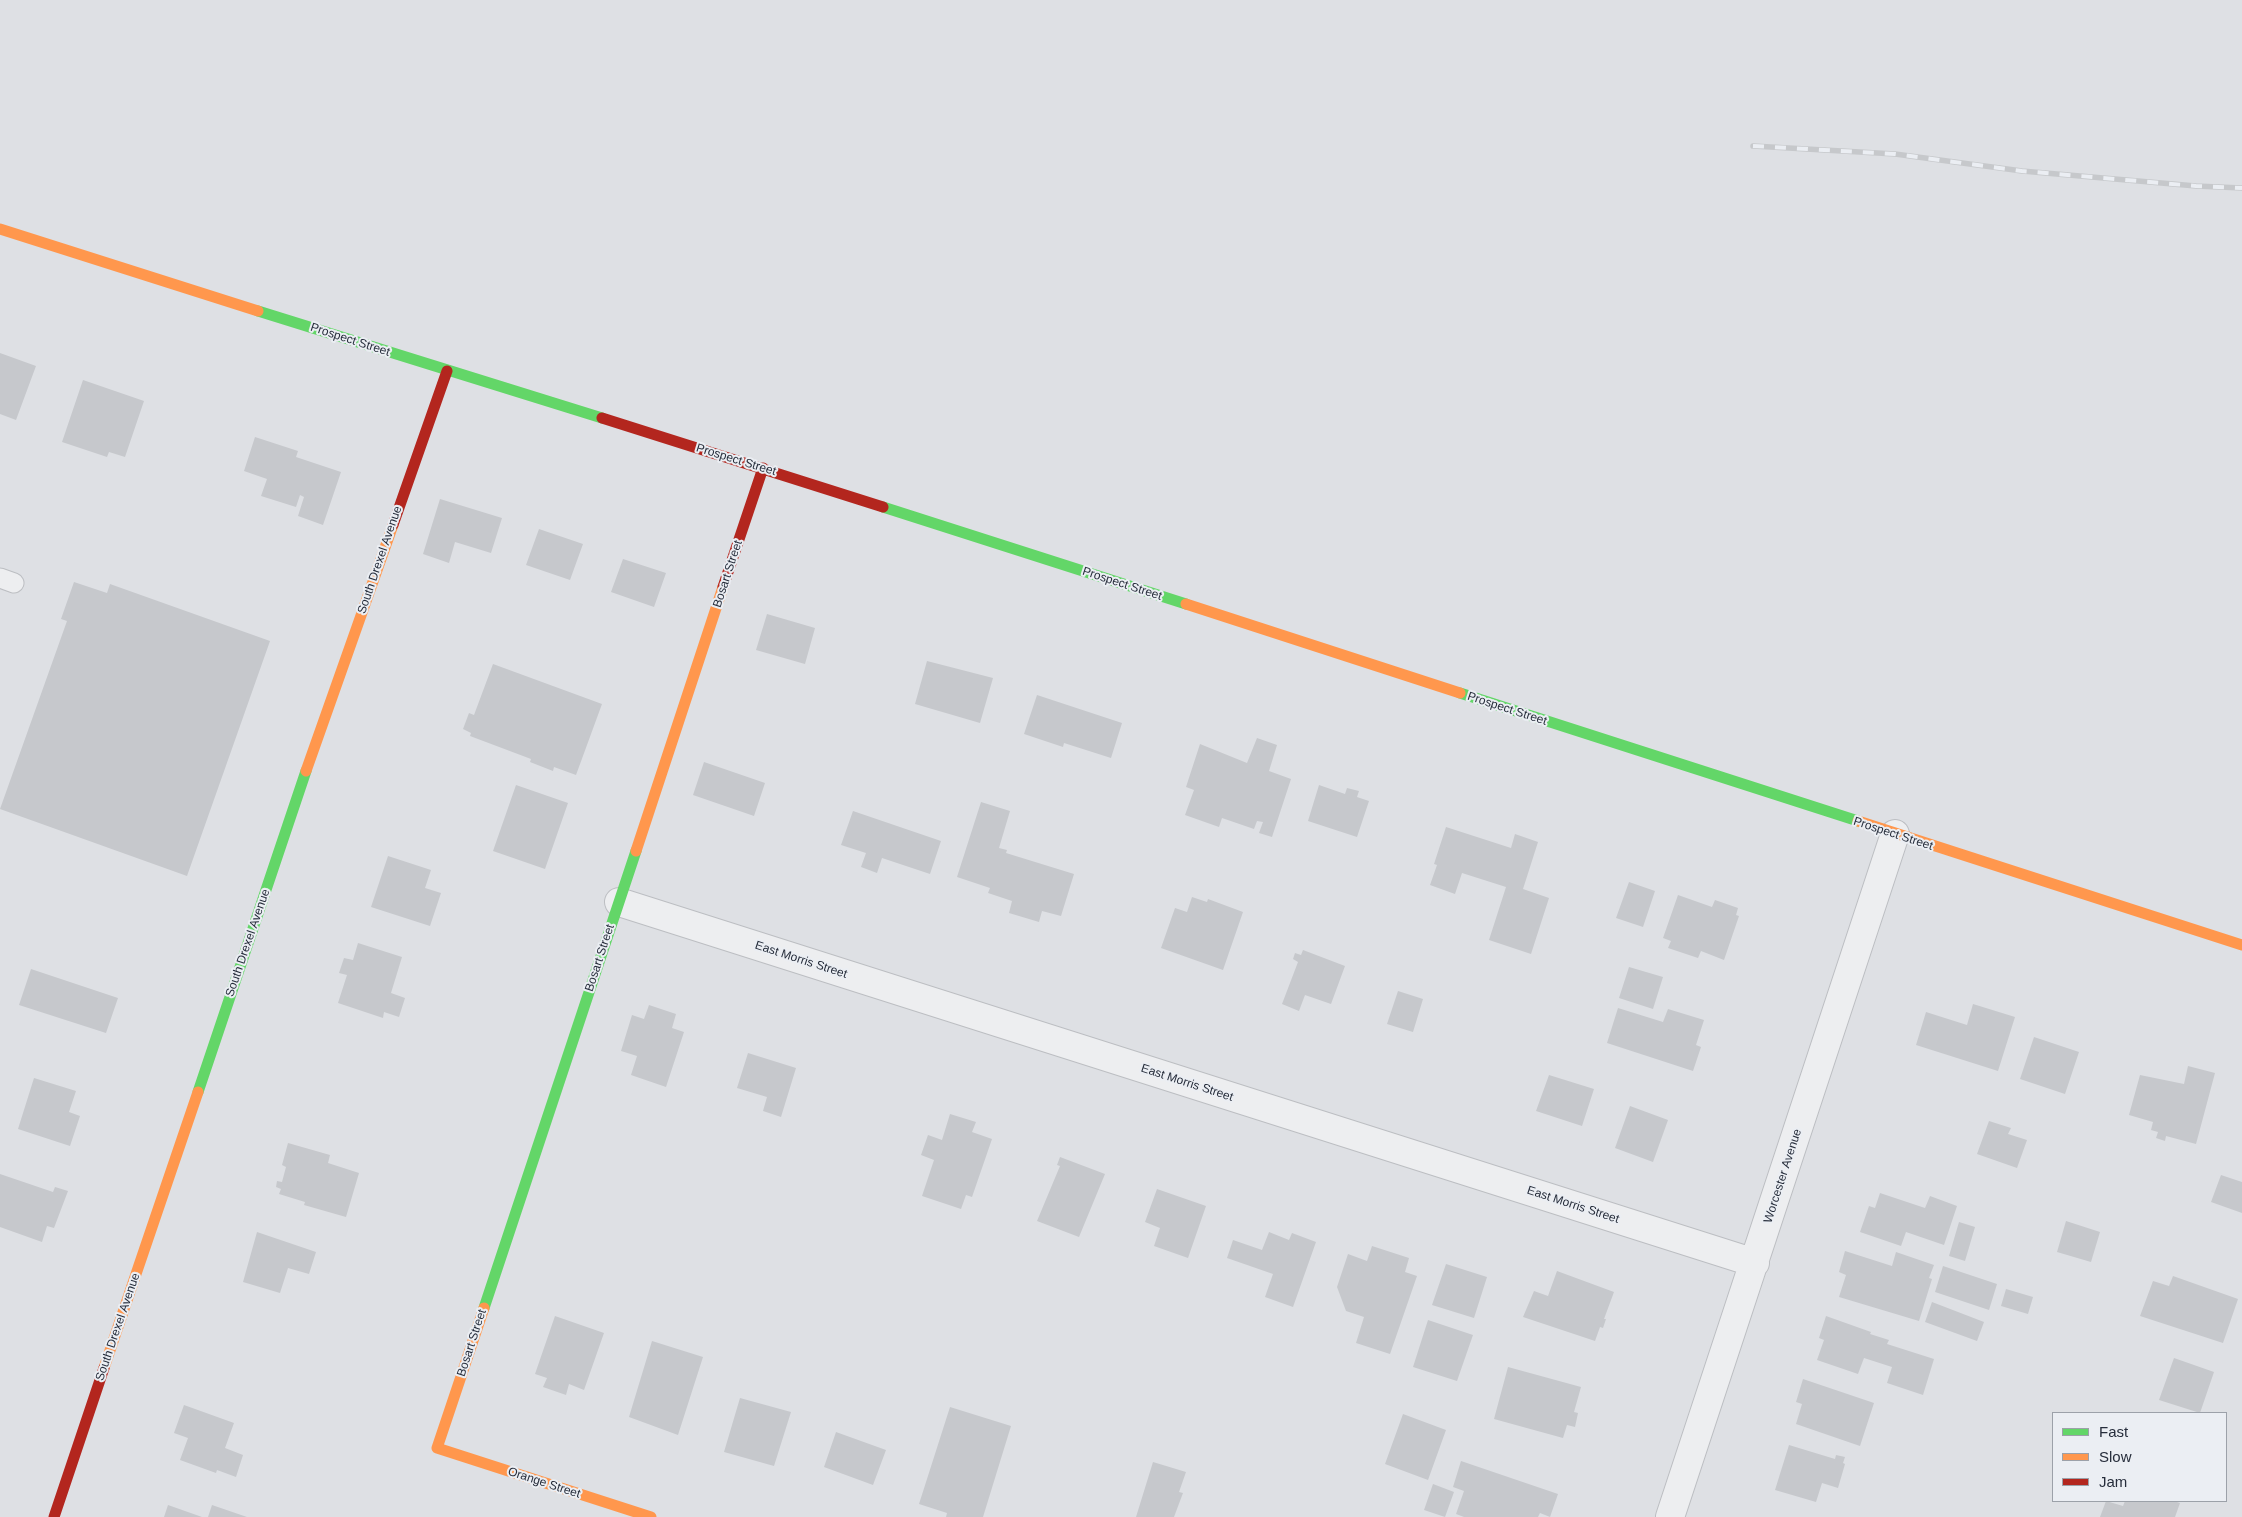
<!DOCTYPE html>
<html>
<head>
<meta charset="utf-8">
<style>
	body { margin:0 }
	#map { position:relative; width:2242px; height:1517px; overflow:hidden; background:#dee0e4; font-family:Arial,sans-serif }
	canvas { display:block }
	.legend { position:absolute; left:2052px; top:1412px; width:175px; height:90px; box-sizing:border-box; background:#ebeef3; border:1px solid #9ca1a9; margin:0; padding:6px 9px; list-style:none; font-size:15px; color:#262d3b }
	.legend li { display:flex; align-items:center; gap:10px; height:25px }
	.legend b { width:25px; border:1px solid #9ca1a9 }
</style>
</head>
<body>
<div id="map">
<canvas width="2242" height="1517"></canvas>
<ul class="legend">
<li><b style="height:6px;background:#63d668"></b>Fast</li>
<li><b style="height:6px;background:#ff974d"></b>Slow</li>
<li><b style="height:6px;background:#b3261e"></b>Jam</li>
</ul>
</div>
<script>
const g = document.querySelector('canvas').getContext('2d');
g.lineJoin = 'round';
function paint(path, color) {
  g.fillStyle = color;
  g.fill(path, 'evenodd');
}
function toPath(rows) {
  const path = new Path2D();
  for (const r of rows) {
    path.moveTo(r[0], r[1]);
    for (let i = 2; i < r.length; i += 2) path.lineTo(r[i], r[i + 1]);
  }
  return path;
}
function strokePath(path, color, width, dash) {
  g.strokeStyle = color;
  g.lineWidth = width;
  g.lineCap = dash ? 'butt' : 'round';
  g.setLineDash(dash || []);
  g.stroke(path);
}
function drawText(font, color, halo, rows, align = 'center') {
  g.font = font + ' Arial,sans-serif';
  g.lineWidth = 4;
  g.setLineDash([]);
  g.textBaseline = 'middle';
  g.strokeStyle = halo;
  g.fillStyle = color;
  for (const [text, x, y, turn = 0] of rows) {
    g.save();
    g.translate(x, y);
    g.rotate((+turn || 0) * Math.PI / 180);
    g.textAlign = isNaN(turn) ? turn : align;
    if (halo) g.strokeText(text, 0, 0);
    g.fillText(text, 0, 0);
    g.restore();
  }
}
paint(toPath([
	[0,353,36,366,16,420,0,414],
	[83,380,144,401,125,457,109,452,107,457,62,442],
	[255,437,298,451,296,457,341,472,323,525,298,516,304,497,300,495,296,507,261,496,267,479,244,471],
	[440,499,502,518,491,553,455,542,449,563,423,554],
	[539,529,583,544,570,580,526,565],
	[623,559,666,573,654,607,611,592],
	[74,582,107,593,110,584,270,641,187,876,0,809,67,621,61,619],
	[767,614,815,628,805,664,756,650],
	[927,661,993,678,980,723,915,704],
	[493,664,602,704,576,775,554,767,553,771,530,762,531,759,470,736,471,733,463,729,469,713,474,715],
	[1037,695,1122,723,1111,758,1064,743,1063,747,1024,734],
	[1257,738,1277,745,1269,771,1291,779,1272,837,1259,833,1263,822,1257,821,1254,829,1222,818,1219,827,1185,815,1194,790,1186,787,1200,744,1247,763],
	[704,762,765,783,754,816,693,795],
	[516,785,568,803,545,869,493,851],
	[1319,785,1345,794,1347,788,1359,791,1357,797,1369,801,1357,837,1308,821],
	[981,802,1010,811,999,848,1007,850,1006,853,1074,874,1061,916,1042,911,1039,922,1009,913,1012,901,988,893,990,888,957,877],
	[853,811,941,841,930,874,882,858,877,873,861,867,866,853,841,845],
	[1446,827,1511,848,1515,834,1538,842,1523,889,1549,898,1531,954,1489,940,1506,887,1462,873,1455,894,1430,885,1437,865,1434,864],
	[388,856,431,870,425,888,441,893,430,926,371,907],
	[1629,882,1655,891,1643,927,1616,918],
	[1678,895,1712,907,1715,900,1738,908,1736,915,1739,916,1724,960,1701,951,1698,958,1668,948,1671,941,1663,938],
	[1192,897,1207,902,1208,899,1243,912,1223,970,1161,948,1175,908,1187,912],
	[358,943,402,957,391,993,405,998,399,1017,384,1012,383,1018,338,1003,347,975,339,973,344,958,353,960],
	[1303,950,1345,966,1331,1004,1305,995,1299,1011,1282,1004,1298,962,1293,959,1295,953,1301,955],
	[1629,967,1663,977,1653,1009,1619,998],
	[31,969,118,998,106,1033,19,1005],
	[1398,991,1423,999,1413,1032,1387,1024],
	[1973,1004,2015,1017,1998,1071,1916,1045,1926,1012,1967,1025],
	[649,1005,676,1014,672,1028,684,1032,666,1087,631,1075,637,1056,621,1051,632,1015,644,1019],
	[1618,1008,1663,1022,1668,1009,1704,1020,1696,1045,1701,1047,1693,1071,1607,1043],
	[2034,1037,2079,1052,2065,1094,2020,1079],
	[748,1053,796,1068,781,1117,763,1111,767,1097,737,1088],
	[2188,1066,2215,1073,2196,1144,2166,1136,2165,1141,2156,1138,2158,1132,2151,1130,2153,1122,2129,1115,2140,1075,2184,1084],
	[1549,1075,1594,1089,1582,1126,1536,1111],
	[34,1078,76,1091,69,1112,80,1116,70,1146,18,1129],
	[1630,1106,1668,1120,1653,1162,1615,1148],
	[950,1114,976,1122,972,1132,992,1139,972,1197,966,1195,961,1209,922,1196,934,1160,921,1155,928,1135,942,1140],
	[1989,1121,2011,1128,2008,1134,2027,1140,2017,1168,1977,1154],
	[288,1143,330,1155,328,1163,359,1173,346,1217,304,1205,305,1202,279,1194,281,1189,276,1187,277,1181,282,1182,286,1167,282,1165],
	[1060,1157,1105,1174,1079,1237,1037,1221,1060,1166,1057,1165],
	[0,1174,53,1192,55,1187,68,1191,54,1228,47,1226,42,1242,0,1227],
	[2221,1175,2242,1182,2242,1213,2211,1202],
	[1157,1189,1206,1206,1188,1258,1154,1246,1160,1228,1145,1222],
	[1880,1193,1925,1208,1930,1196,1957,1206,1944,1245,1906,1232,1901,1246,1860,1232,1869,1206,1875,1208],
	[2066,1221,2100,1232,2091,1262,2057,1252],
	[1959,1222,1975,1227,1965,1261,1949,1256],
	[257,1232,316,1252,309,1274,288,1268,280,1293,243,1282],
	[1269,1232,1289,1240,1292,1233,1316,1242,1293,1307,1265,1297,1273,1274,1227,1258,1233,1240,1262,1250],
	[1372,1246,1409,1258,1405,1272,1417,1276,1390,1354,1356,1343,1364,1317,1346,1311,1337,1287,1348,1254,1367,1261],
	[1845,1251,1892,1266,1896,1252,1934,1265,1929,1278,1932,1279,1919,1321,1839,1297,1846,1275,1839,1272],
	[1446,1264,1487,1277,1474,1318,1432,1305],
	[1943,1266,1997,1284,1989,1310,1935,1292],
	[1557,1271,1614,1292,1604,1319,1606,1319,1603,1328,1600,1327,1595,1341,1523,1317,1534,1291,1548,1296],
	[2173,1276,2238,1299,2223,1343,2140,1316,2153,1281,2169,1286],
	[2006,1289,2033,1297,2028,1314,2001,1306],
	[1932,1302,1984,1322,1977,1341,1925,1322],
	[555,1316,604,1333,584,1390,569,1384,566,1395,543,1387,547,1378,535,1374],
	[1826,1316,1871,1332,1870,1334,1889,1340,1887,1344,1934,1359,1923,1395,1887,1383,1892,1367,1864,1358,1858,1374,1817,1360,1824,1340,1819,1338],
	[1428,1320,1473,1335,1457,1381,1413,1367],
	[652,1341,703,1357,678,1435,629,1417],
	[2174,1358,2214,1372,2200,1413,2159,1400],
	[1508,1367,1581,1387,1574,1412,1578,1413,1575,1427,1567,1425,1563,1438,1494,1419],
	[1803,1379,1874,1403,1860,1446,1796,1424,1802,1404,1796,1402],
	[740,1398,791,1412,774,1466,724,1452],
	[184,1405,234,1423,225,1448,243,1455,236,1477,217,1470,216,1473,180,1460,188,1438,174,1433],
	[950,1407,1011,1426,983,1517,946,1517,947,1513,919,1504],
	[1403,1414,1446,1430,1428,1480,1385,1464],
	[836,1432,886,1450,873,1485,824,1467],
	[1789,1445,1835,1459,1836,1455,1845,1457,1843,1463,1845,1464,1838,1488,1822,1483,1816,1502,1775,1490],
	[1461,1461,1558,1494,1550,1517,1540,1513,1538,1517,1464,1517,1456,1514,1464,1491,1453,1487],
	[1153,1462,1186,1472,1179,1492,1183,1493,1174,1517,1136,1517],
	[1433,1484,1454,1492,1445,1517,1424,1510],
	[2106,1501,2123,1506,2125,1501,2174,1501,2180,1503,2175,1517,2100,1517],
	[168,1505,202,1517,164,1517],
	[212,1505,247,1517,208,1517]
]), '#c6c8cc');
const lane = toPath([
	[0,578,14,583]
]);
const street = toPath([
	[619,902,1755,1263],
	[1670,1517,1895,834]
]);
strokePath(lane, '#bcbec2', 21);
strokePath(street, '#bcbec2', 30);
strokePath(lane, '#edeef0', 19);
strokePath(street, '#edeef0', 28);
strokePath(toPath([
	[258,311,602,418],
	[883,507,1186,604],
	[1460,693,1858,821],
	[198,1092,306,771],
	[484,1308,636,851]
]), '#63d668', 11);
strokePath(toPath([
	[0,229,258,311],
	[1186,604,1460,693],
	[306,771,393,525],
	[1858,821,2242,945],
	[636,851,723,587],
	[484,1308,437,1448,651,1517],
	[104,1368,198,1092]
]), '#ff974d', 11);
strokePath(toPath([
	[602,418,883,507],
	[393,525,447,371],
	[723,587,763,468],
	[54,1517,104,1368]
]), '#b3261e', 11);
const rail = toPath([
	[1753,146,1895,154,2022,171,2196,186,2242,188]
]);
strokePath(rail, '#c6c8cb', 5.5);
strokePath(rail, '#ebeef3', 4, [11]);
drawText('12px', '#262d3b', '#ebeef3', [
	["Prospect Street",350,340,18],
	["Prospect Street",736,460,17],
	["South Drexel Avenue",380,560,-71],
	["Bosart Street",728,574,-72],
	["Prospect Street",1122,584,18],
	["Prospect Street",1507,709,18],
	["Prospect Street",1893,834,18],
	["South Drexel Avenue",248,943,-71],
	["Bosart Street",600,958,-72],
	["East Morris Street",801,960,18],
	["East Morris Street",1187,1083,18],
	["Worcester Avenue",1783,1176,-72],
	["East Morris Street",1573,1205,18],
	["South Drexel Avenue",118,1327,-71],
	["Bosart Street",472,1343,-72],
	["Orange Street",544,1483,18]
]);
</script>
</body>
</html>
